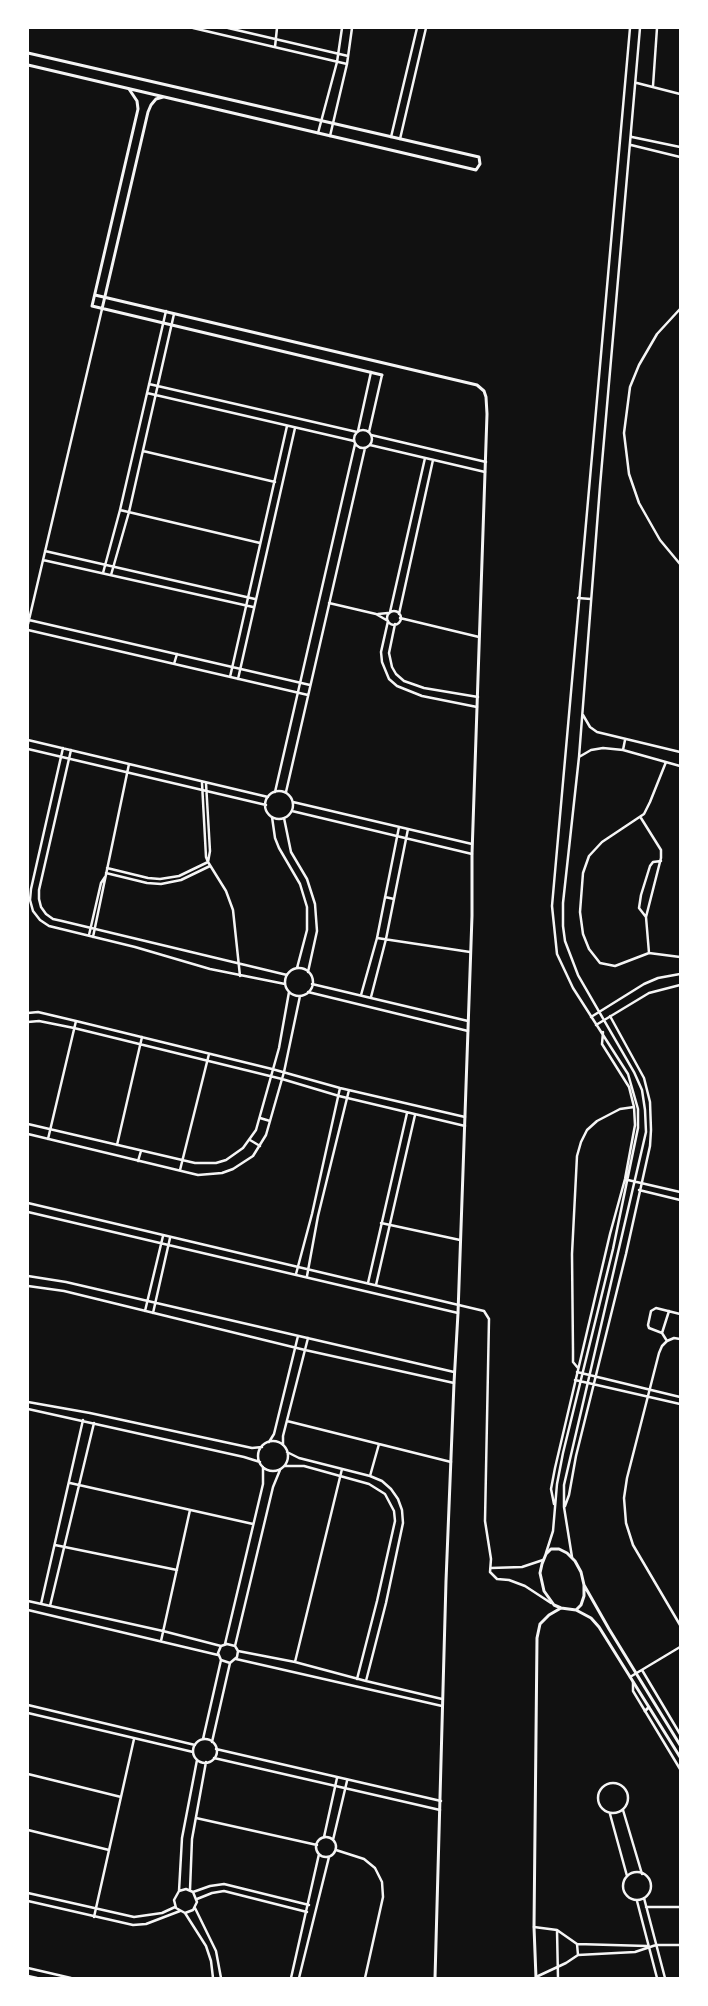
<!DOCTYPE html>
<html>
<head>
<meta charset="utf-8">
<style>
	body { margin:0 }
	#map { position:relative; width:708px; height:2006px; overflow:hidden; background:#111; font-family:Mulish,sans-serif }
	canvas { display:block }
	.frame { position:absolute; inset:0; border:29px solid #fff; pointer-events:none }
</style>
</head>
<body>
<div id="map">
<canvas width="708" height="2006"></canvas>
<div class="frame"></div>
</div>
<script>
const g = document.querySelector('canvas').getContext('2d');
g.lineJoin = 'round';
function toPath(rows) {
  const path = new Path2D();
  for (const r of rows) {
    if (r.length === 3) {
      path.moveTo(r[0] + r[2], r[1]);
      path.arc(r[0], r[1], r[2], 0, 2 * Math.PI);
      continue;
    }
    path.moveTo(r[0], r[1]);
    for (let i = 2; i < r.length; i += 2) path.lineTo(r[i], r[i + 1]);
  }
  return path;
}
function strokePath(path, color, width, dash) {
  g.strokeStyle = color;
  g.lineWidth = width;
  g.lineCap = dash ? 'butt' : 'round';
  g.setLineDash(dash || []);
  g.stroke(path);
}
strokePath(toPath([
	[193,28,347,64],
	[228,28,348,56],
	[275,47,277,28],
	[637,83,680,94],
	[653,86,657,28],
	[318,133,337,62,342,28],
	[330,136,347,64,352,28],
	[391,137,417,28],
	[632,137,680,147],
	[400,139,426,28],
	[631,145,680,157],
	[680,309,657,334,639,365,630,387,624,433,629,474,639,503,660,540,680,564],
	[149,384,357,432],
	[147,393,354,441],
	[363,439,9],
	[358,431,371,372],
	[369,432,382,375],
	[371,435,486,462],
	[370,445,485,472],
	[143,451,275,482],
	[120,510,260,543],
	[45,551,255,599],
	[43,560,253,607],
	[103,573,120,510,166,311],
	[111,575,129,512,174,314],
	[578,598,591,599],
	[329,603,376,614,388,621],
	[394,618,7],
	[390,612,425,458],
	[378,614,388,613],
	[399,614,433,460],
	[400,618,479,637],
	[29,620,310,685],
	[388,621,381,652,382,662,389,679,397,686,422,696,477,707],
	[28,624,102,309],
	[395,624,389,653,392,667,396,674,404,681,424,688,478,697],
	[28,630,308,695],
	[174,664,177,654],
	[230,677,287,426],
	[238,679,295,428],
	[583,715,590,727,597,732,680,752],
	[28,740,268,797],
	[63,748,31,889,30,900,33,911,40,920,49,926,135,947,210,969,285,984],
	[28,749,266,805],
	[71,750,39,890,39,899,41,907,46,914,53,919,62,921,287,975],
	[623,750,625,740],
	[579,757,591,750,603,748,623,750,680,766],
	[666,762,650,802,644,814,602,842,589,856,583,873,580,912,583,934,589,949,600,963,615,966,649,953,680,957],
	[202,783,206,857,208,862,226,891,233,910,240,976],
	[279,805,14],
	[275,792,355,444],
	[286,792,365,448],
	[293,802,472,844],
	[292,811,472,854],
	[272,817,275,838,279,848,300,884,307,907,307,930,297,968],
	[284,818,291,852,307,879,315,904,317,931,308,972],
	[641,818,661,850,661,858,646,917,649,953],
	[107,868,148,878,160,879,179,876,208,862,210,851,206,783],
	[106,873,147,883,161,884,181,880,210,866],
	[385,897,394,899],
	[646,917,639,908,641,895,650,866,653,862,661,861],
	[89,935,101,883,105,877],
	[93,937,129,764],
	[377,938,470,952],
	[299,982,14],
	[312,984,468,1021],
	[308,992,468,1031],
	[361,995,377,938,399,827],
	[371,997,386,939,408,829],
	[28,1013,38,1012,76,1021,272,1069,340,1088,465,1117],
	[591,1017,644,984,658,978,680,974],
	[28,1022,39,1021,74,1028,282,1079,339,1096,465,1126],
	[596,1025,649,993,680,985],
	[260,1118,270,1121],
	[28,1124,195,1163,216,1163,226,1160,243,1148,256,1130,279,1048,289,992],
	[28,1134,198,1175,222,1173,233,1169,253,1156,266,1135,284,1072,300,996],
	[48,1139,76,1021],
	[250,1140,260,1146],
	[117,1145,142,1037],
	[138,1161,141,1151],
	[180,1170,209,1054],
	[628,1180,680,1192],
	[639,1190,680,1200],
	[28,1203,484,1311,489,1319,485,1521,491,1559,490,1572,497,1579,509,1580,525,1586,551,1603],
	[28,1212,458,1313],
	[381,1223,460,1240],
	[296,1274,312,1214,340,1088],
	[28,1276,66,1282,454,1372],
	[307,1276,318,1216,349,1090],
	[368,1283,407,1113],
	[376,1285,415,1115],
	[28,1286,64,1291,305,1350,454,1383],
	[145,1311,163,1236],
	[153,1313,170,1238],
	[662,1333,649,1328,648,1325,651,1311,656,1308,680,1314],
	[680,1339,674,1338,667,1341,662,1346,659,1353,627,1478,624,1498,626,1523,633,1545,680,1625],
	[667,1341,662,1333,669,1311],
	[578,1368,573,1362,573,1351,572,1254,577,1156,581,1142,587,1130,597,1121,620,1109,634,1107],
	[577,1372,680,1397],
	[575,1380,680,1404],
	[28,1402,90,1413,252,1448,262,1447],
	[28,1409,244,1457,260,1462],
	[287,1421,451,1462],
	[273,1456,15],
	[269,1442,274,1434,298,1336],
	[283,1445,283,1436,308,1338],
	[287,1452,299,1458,370,1476,382,1481,391,1489,398,1499,402,1510,403,1523,386,1603,366,1681],
	[285,1466,304,1466,369,1484,385,1494,394,1511,395,1521,377,1601,357,1679],
	[370,1476,379,1444],
	[70,1483,253,1524],
	[554,1504,551,1489,555,1468,610,1234,625,1179,635,1125,634,1107,629,1087,602,1044,603,1032],
	[565,1506,569,1495,576,1456,626,1254,650,1146,651,1130,650,1102,644,1078,610,1016],
	[55,1545,177,1570],
	[546,1553,553,1531,557,1484,563,1453,613,1249,638,1128,638,1109,628,1074,573,988,557,954,552,906,630,28],
	[572,1557,564,1507,564,1485,646,1132,645,1110,642,1090,634,1072,578,975,565,941,563,926,563,903,579,757,600,486,640,28],
	[491,1568,522,1567,543,1560],
	[28,1601,163,1631,221,1646],
	[41,1604,83,1420],
	[50,1606,94,1423],
	[28,1610,218,1655],
	[161,1641,190,1510],
	[225,1644,263,1484,263,1467],
	[235,1646,227,1644,221,1646,218,1653,221,1660,230,1663,237,1657,238,1651,235,1646,273,1487,280,1470],
	[238,1651,295,1662,366,1681,442,1699],
	[236,1659,442,1706],
	[295,1662,342,1469],
	[642,1670,680,1734],
	[630,1677,680,1647],
	[633,1682,633,1691,680,1769],
	[28,1705,195,1745],
	[28,1713,193,1752],
	[203,1739,221,1660],
	[205,1751,12],
	[212,1742,230,1663],
	[216,1749,441,1801],
	[214,1758,440,1810],
	[28,1774,121,1797],
	[613,1798,15],
	[623,1810,642,1874],
	[610,1814,627,1876],
	[196,1818,317,1845],
	[28,1830,109,1850],
	[324,1837,337,1778],
	[326,1847,10],
	[333,1840,347,1781],
	[336,1850,364,1859,375,1868,382,1882,383,1897,365,1978],
	[637,1886,14],
	[190,1890,192,1839,206,1762],
	[179,1891,182,1838,197,1760],
	[193,1892,197,1902,193,1910,185,1913,176,1908,174,1900,179,1891,186,1889,193,1892,210,1886,224,1884,309,1905],
	[28,1893,134,1917,162,1913,175,1907],
	[644,1898,665,1978],
	[197,1899,212,1893,224,1891,307,1912],
	[28,1901,133,1925,146,1924,180,1911],
	[637,1901,657,1978],
	[646,1907,680,1907],
	[195,1908,216,1951,221,1978],
	[185,1913,206,1946,211,1961,213,1978],
	[94,1917,134,1739],
	[534,1927,557,1930,577,1944,647,1946],
	[557,1930,558,1978],
	[577,1944,578,1955],
	[28,1968,71,1978],
	[28,1976,37,1978],
	[536,1977,566,1963,578,1955,635,1952,656,1945,680,1945],
	[291,1978,319,1854],
	[299,1978,329,1857]
]), '#f5f5f5', 2.5);
strokePath(toPath([
	[28,53,479,157,480,164,476,170,28,65],
	[129,89,137,101,138,109,92,306,382,375],
	[95,295,477,385,484,391,486,397,487,414,472,854,472,916,458,1313,454,1383,446,1581,435,1978],
	[102,309,148,112,151,105,156,99,163,97],
	[551,1549,559,1549,567,1553,575,1561,581,1572,584,1585,584,1596,581,1605,576,1610,561,1608,554,1605,544,1591,540,1573,542,1564,546,1554,551,1549],
	[584,1585,609,1629,680,1745],
	[576,1610,591,1618,599,1627,680,1757],
	[645,1711,649,1707],
	[536,1978,534,1927,537,1638,540,1624,549,1615,561,1608]
]), '#f5f5f5', 3);
</script>
</body>
</html>
